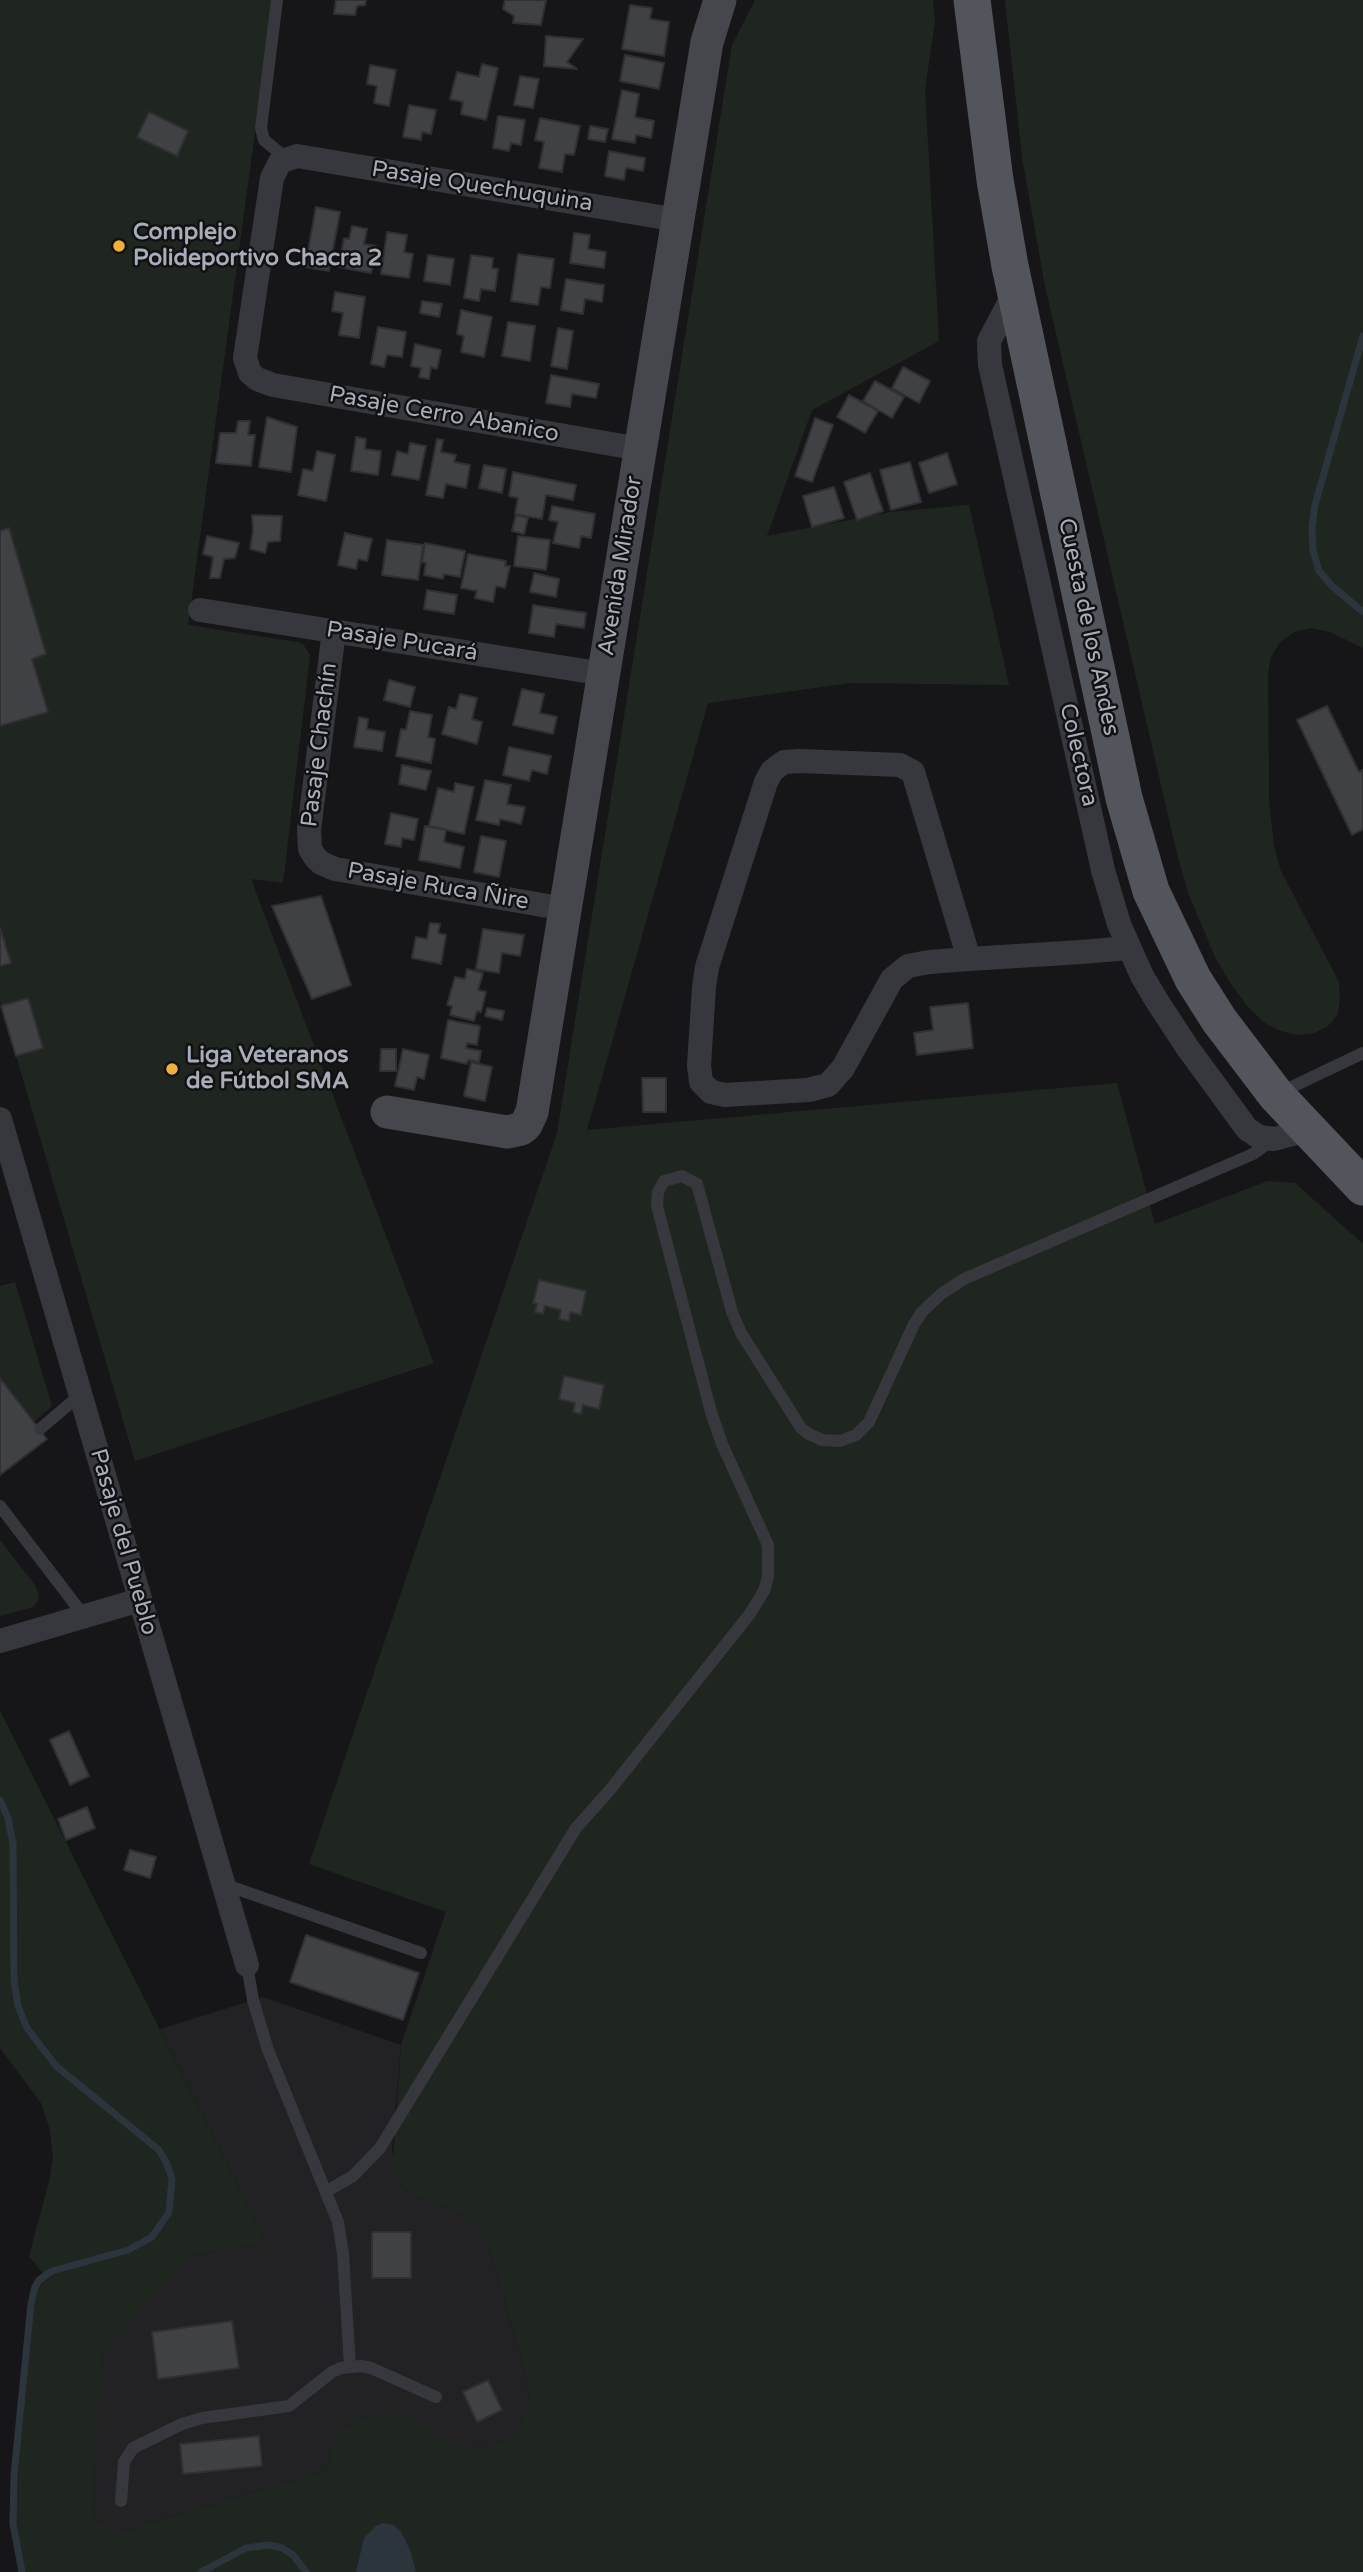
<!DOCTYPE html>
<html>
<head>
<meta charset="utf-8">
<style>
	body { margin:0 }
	canvas { display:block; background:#161618 }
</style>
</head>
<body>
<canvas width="1363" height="2572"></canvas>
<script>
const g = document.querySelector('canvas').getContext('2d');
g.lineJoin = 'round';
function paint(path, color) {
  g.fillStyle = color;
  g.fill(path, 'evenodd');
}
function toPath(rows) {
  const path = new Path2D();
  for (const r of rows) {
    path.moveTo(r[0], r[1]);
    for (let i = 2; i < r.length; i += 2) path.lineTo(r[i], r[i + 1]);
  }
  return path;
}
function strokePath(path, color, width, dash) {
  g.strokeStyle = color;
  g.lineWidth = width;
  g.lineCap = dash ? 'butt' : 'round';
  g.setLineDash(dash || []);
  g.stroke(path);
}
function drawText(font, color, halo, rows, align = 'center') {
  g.font = font + ' "Varela Round",sans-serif';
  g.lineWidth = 5;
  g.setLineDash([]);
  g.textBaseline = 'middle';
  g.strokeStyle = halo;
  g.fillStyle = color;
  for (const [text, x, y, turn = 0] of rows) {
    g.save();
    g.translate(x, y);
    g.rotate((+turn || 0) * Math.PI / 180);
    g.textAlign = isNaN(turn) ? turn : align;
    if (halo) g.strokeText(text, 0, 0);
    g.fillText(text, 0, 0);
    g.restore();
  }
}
paint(toPath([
	[263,1997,401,2045,392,2149,397,2177,403,2188,414,2196,452,2209,468,2217,481,2230,489,2246,526,2376,529,2396,526,2415,520,2428,509,2439,494,2446,480,2448,452,2444,440,2437,376,2413,360,2418,346,2427,329,2453,327,2470,117,2533,92,2519,100,2352,192,2255,267,2243,160,2029]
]), '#222225');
paint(toPath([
	[0,0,273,0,188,625,297,642,303,644,310,655,283,883,251,879,434,1363,135,1461,0,1001],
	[755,0,933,0,935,22,925,89,939,341,812,410,767,536,891,512,969,505,1009,685,850,683,708,703,587,1130,1117,1083,1155,1224,1268,1181,1295,1183,1363,1244,1363,2572,22,2572,13,2524,15,2451,31,2304,35,2287,45,2276,29,2256,49,2182,53,2156,50,2130,41,2103,0,2048,0,1711,267,2243,192,2255,101,2352,92,2519,117,2533,327,2470,329,2453,335,2439,346,2427,360,2418,376,2413,394,2413,411,2418,452,2444,480,2448,494,2446,509,2439,520,2428,526,2415,529,2396,526,2375,489,2246,481,2230,468,2217,452,2209,414,2196,403,2188,397,2177,393,2163,401,2045,446,1912,309,1864,557,1133,732,45],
	[1005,0,1363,0,1363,648,1330,632,1311,628,1294,632,1280,642,1271,657,1268,673,1269,800,1274,847,1281,871,1339,982,1340,999,1338,1014,1328,1026,1314,1033,1297,1035,1281,1031,1265,1023,1248,1007,1231,984,1215,957,1189,895,1178,858,1045,286,1022,157],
	[15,1282,52,1406,34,1422,0,1378,0,1286],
	[0,1540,35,1585,39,1595,37,1602,33,1607,0,1616]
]), '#1e261f');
paint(toPath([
	[383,2523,394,2525,401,2532,410,2550,416,2572,356,2572,364,2538,376,2526]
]), '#2c353c');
strokePath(toPath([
	[1363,336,1315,505,1312,527,1313,550,1319,571,1332,586,1363,612],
	[0,1800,8,1818,13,1844,14,1980,18,2006,27,2028,56,2066,159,2150,167,2164,172,2179,169,2212,152,2237,128,2250,52,2271,39,2280,35,2287,31,2304,14,2475,13,2524,22,2572],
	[201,2572,246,2548,269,2545,282,2548,293,2555,306,2572]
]), '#2c353c', 7);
const building = toPath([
	[336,0,366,0,365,5,357,6,355,15,334,14,336,0],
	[505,0,546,0,541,25,513,23,514,16,503,9,505,0],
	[630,5,652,8,650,19,669,22,664,56,622,49,630,5],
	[546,36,583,39,567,62,577,69,544,66,546,36],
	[625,55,664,63,659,89,620,81,625,55],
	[482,64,498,68,486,120,461,114,463,102,450,99,457,72,479,77,482,64],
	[370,65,396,70,389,106,374,103,377,86,367,84,370,65],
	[520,76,539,79,533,108,514,105,520,76],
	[622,90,639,94,635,117,654,121,651,138,636,135,635,143,612,139,622,90],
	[409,105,436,110,431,134,422,132,421,140,403,137,409,105],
	[149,112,188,131,177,156,137,137,149,112],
	[498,116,525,120,521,145,511,143,509,151,493,148,498,116],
	[540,118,580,126,574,155,565,154,562,172,539,168,544,142,535,140,540,118],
	[590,126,608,129,605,142,588,139,590,126],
	[609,151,645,158,643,171,626,168,624,180,605,176,609,151],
	[316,207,340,212,329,271,305,267,316,207],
	[352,226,367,229,364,244,376,246,371,273,339,267,344,238,349,239,352,226],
	[387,232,407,235,404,252,413,254,409,278,381,274,387,232],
	[574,233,590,235,588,249,606,252,604,268,570,263,574,233],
	[518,254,554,259,550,288,541,287,538,305,511,301,518,254],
	[428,255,454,259,450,285,424,281,428,255],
	[471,255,493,258,492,268,498,269,495,291,481,289,479,301,464,298,471,255],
	[566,279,604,285,602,302,585,299,583,314,561,310,566,279],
	[335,292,365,297,359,338,339,335,343,313,332,311,335,292],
	[422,301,442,304,439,317,420,313,422,301],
	[461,310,492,317,484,357,461,352,464,336,457,334,461,310],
	[508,322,535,326,530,361,502,356,508,322],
	[378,327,406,332,402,357,387,355,384,367,371,364,378,327],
	[558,328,573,331,567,369,551,366,558,328],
	[415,344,441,350,437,369,431,367,429,379,419,377,421,368,411,366,415,344],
	[903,367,930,381,919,403,892,388,903,367],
	[551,375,599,384,596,398,572,394,570,407,546,403,551,375],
	[875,381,904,397,892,418,863,401,875,381],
	[849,395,878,411,865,433,837,417,849,395],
	[267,417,297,427,291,472,259,467,267,417],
	[815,418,833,425,812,482,795,476,815,418],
	[238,421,250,421,248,435,255,435,251,466,216,463,220,433,236,433,238,421],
	[356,437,366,439,365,449,381,451,378,475,351,471,356,437],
	[437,439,443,440,441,452,456,455,454,462,470,465,466,488,446,484,443,498,426,495,437,439],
	[410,443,426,446,419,480,392,475,397,451,408,454,410,443],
	[317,451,335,455,326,501,298,495,303,469,313,471,317,451],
	[947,453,957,484,929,493,919,463,947,453],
	[910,462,921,502,891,510,880,470,910,462],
	[484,465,506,469,502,493,479,488,484,465],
	[513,472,576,485,573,500,546,495,542,519,515,514,518,498,509,496,513,472],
	[870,473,883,511,857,520,844,482,870,473],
	[834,487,844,518,812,527,803,496,834,487],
	[552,506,595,514,591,538,581,536,579,548,553,543,558,522,549,520,552,506],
	[252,515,282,516,280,541,268,542,265,553,250,549,253,531,252,515],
	[516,515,528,518,524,534,512,531,516,515],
	[9,528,46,654,32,659,48,712,0,726,0,531,9,528],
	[345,533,372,539,367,561,358,559,356,569,338,565,345,533],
	[207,536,239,543,235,558,224,559,220,578,210,578,213,557,203,554,207,536],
	[518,536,550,540,546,570,514,566,518,536],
	[387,540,423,545,418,580,382,575,387,540],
	[425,543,465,551,460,577,444,574,443,579,424,575,426,563,422,562,425,543],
	[468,554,506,561,505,566,510,566,505,588,496,586,493,602,475,598,477,591,461,588,468,554],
	[534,573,559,579,556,597,530,592,534,573],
	[427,590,457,595,454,614,424,609,427,590],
	[533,605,586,613,584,628,556,624,554,637,529,633,533,605],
	[389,680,415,687,410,707,384,700,389,680],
	[522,689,544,694,540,713,557,717,553,734,513,725,522,689],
	[460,694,477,698,472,719,482,722,477,744,442,734,449,707,456,709,460,694],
	[1327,706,1359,772,1363,770,1363,829,1352,835,1297,720,1327,706],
	[410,711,432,715,428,737,435,739,431,763,396,756,401,729,406,730,410,711],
	[359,717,368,719,367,729,385,732,382,751,354,747,359,717],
	[509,747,551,756,547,774,532,770,529,781,503,775,509,747],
	[402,765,431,771,426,790,399,784,402,765],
	[485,780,511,785,507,804,525,807,521,824,500,819,499,825,476,820,485,780],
	[455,783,474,787,464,834,429,826,438,788,454,792,455,783],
	[391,813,418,819,414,840,402,838,401,847,385,844,391,813],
	[425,826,446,830,444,842,464,847,460,868,419,860,425,826],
	[481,836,506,841,499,877,474,872,481,836],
	[321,896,351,985,312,999,272,906,321,896],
	[430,923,440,924,438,933,446,935,441,964,412,958,416,937,427,939,430,923],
	[0,928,11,963,0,966,0,928],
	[483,929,524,935,520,956,502,953,499,973,476,969,483,929],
	[467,969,483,973,478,990,486,992,481,1012,477,1011,474,1021,450,1015,452,1006,447,1005,455,977,465,979,467,969],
	[28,998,43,1048,16,1056,1,1006,28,998],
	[968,1003,973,1048,917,1055,914,1033,933,1030,930,1007,968,1003],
	[487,1008,504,1011,502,1020,485,1016,487,1008],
	[448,1020,480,1026,477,1045,467,1043,466,1048,481,1051,479,1062,468,1060,467,1064,441,1058,448,1020],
	[381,1049,396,1049,396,1071,380,1071,381,1049],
	[403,1049,429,1055,424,1079,417,1077,414,1090,395,1086,403,1049],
	[471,1062,492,1067,485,1101,464,1096,471,1062],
	[642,1078,666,1078,666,1112,643,1112,642,1078],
	[539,1280,586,1291,581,1315,570,1312,569,1321,559,1319,561,1310,545,1306,543,1314,535,1312,537,1304,533,1303,539,1280],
	[564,1376,604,1385,599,1409,583,1405,581,1414,573,1412,575,1403,559,1399,564,1376],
	[0,1378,47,1439,0,1475,0,1378],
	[69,1731,89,1776,70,1785,50,1740,69,1731],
	[87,1807,95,1828,66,1840,58,1819,87,1807],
	[130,1850,156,1857,150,1878,124,1870,130,1850],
	[306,1935,419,1973,403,2020,290,1982,306,1935],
	[372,2232,411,2232,411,2278,372,2278,372,2232],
	[232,2321,239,2368,158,2379,152,2332,232,2321],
	[488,2380,502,2410,477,2422,463,2392,488,2380],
	[259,2436,262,2466,183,2474,180,2444,259,2436]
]);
paint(building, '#404145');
strokePath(building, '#303034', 2);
strokePath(toPath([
	[277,0,261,128,264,140,286,158],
	[1279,1093,1363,1053],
	[40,1429,80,1395],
	[0,1506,84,1616],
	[223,1884,421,1953],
	[247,1965,253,2000,268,2050,338,2222,343,2254,350,2366],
	[327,2191,353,2176,380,2148,576,1828,609,1791,749,1615,764,1591,768,1577,768,1545,722,1444,711,1412,657,1206,658,1192,664,1181,682,1176,697,1184,732,1312,741,1333,801,1428,807,1433,822,1440,840,1441,856,1435,869,1422,914,1324,922,1312,941,1294,964,1279,1253,1154,1274,1139],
	[121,2501,124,2462,133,2448,182,2424,202,2418,289,2406,332,2372,341,2368,361,2366,371,2368,436,2397]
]), '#37383d', 12);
strokePath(toPath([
	[1015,292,989,341,990,365,1103,870,1119,924,1142,976,1157,1001,1187,1047,1247,1129,1259,1137,1274,1139,1308,1130],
	[640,449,273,385,257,379,250,373,245,358,272,178,280,162,297,156,678,220],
	[200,610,604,674],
	[334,631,309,830,310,849,315,857,321,863,335,869,565,909],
	[969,959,913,772,900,765,800,761,784,762,772,771,766,782,707,967,704,987,699,1065,701,1082,711,1092,725,1095,808,1090,828,1085,843,1068,892,979,908,966,929,962,969,959,1081,952,1129,948],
	[0,1119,247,1965],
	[0,1641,140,1600]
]), '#37383d', 24);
strokePath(toPath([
	[387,1112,507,1132,521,1129,526,1125,532,1112,707,42,720,0]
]), '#45474d', 33);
strokePath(toPath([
	[972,0,995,180,1010,266,1124,798,1151,891,1193,979,1219,1020,1276,1095,1363,1187]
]), '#53555c', 37);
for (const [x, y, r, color] of [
	[119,246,7,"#f2b134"],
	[172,1069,7,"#f2b134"]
]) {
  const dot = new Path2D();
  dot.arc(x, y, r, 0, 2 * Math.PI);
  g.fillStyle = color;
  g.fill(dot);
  strokePath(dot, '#111113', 2.5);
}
drawText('23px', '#a8adb8', '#111113', [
	["Pasaje Quechuquina",482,187,9],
	["Pasaje Cerro Abanico",444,415,10],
	["Avenida Mirador",621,566,-81],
	["Cuesta de los Andes",1088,627,78],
	["Pasaje Pucará",402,642,9],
	["Pasaje Chachín",320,745,-83],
	["Colectora",1078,755,77],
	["Pasaje Ruca Ñire",438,887,10],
	["Pasaje del Pueblo",123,1542,74]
]);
drawText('bold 23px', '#a8adb8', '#111113', [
	["Complejo",133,233],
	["Polideportivo Chacra 2",133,259],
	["Liga Veteranos",186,1056],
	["de Fútbol SMA",186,1082]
], 'left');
</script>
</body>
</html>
